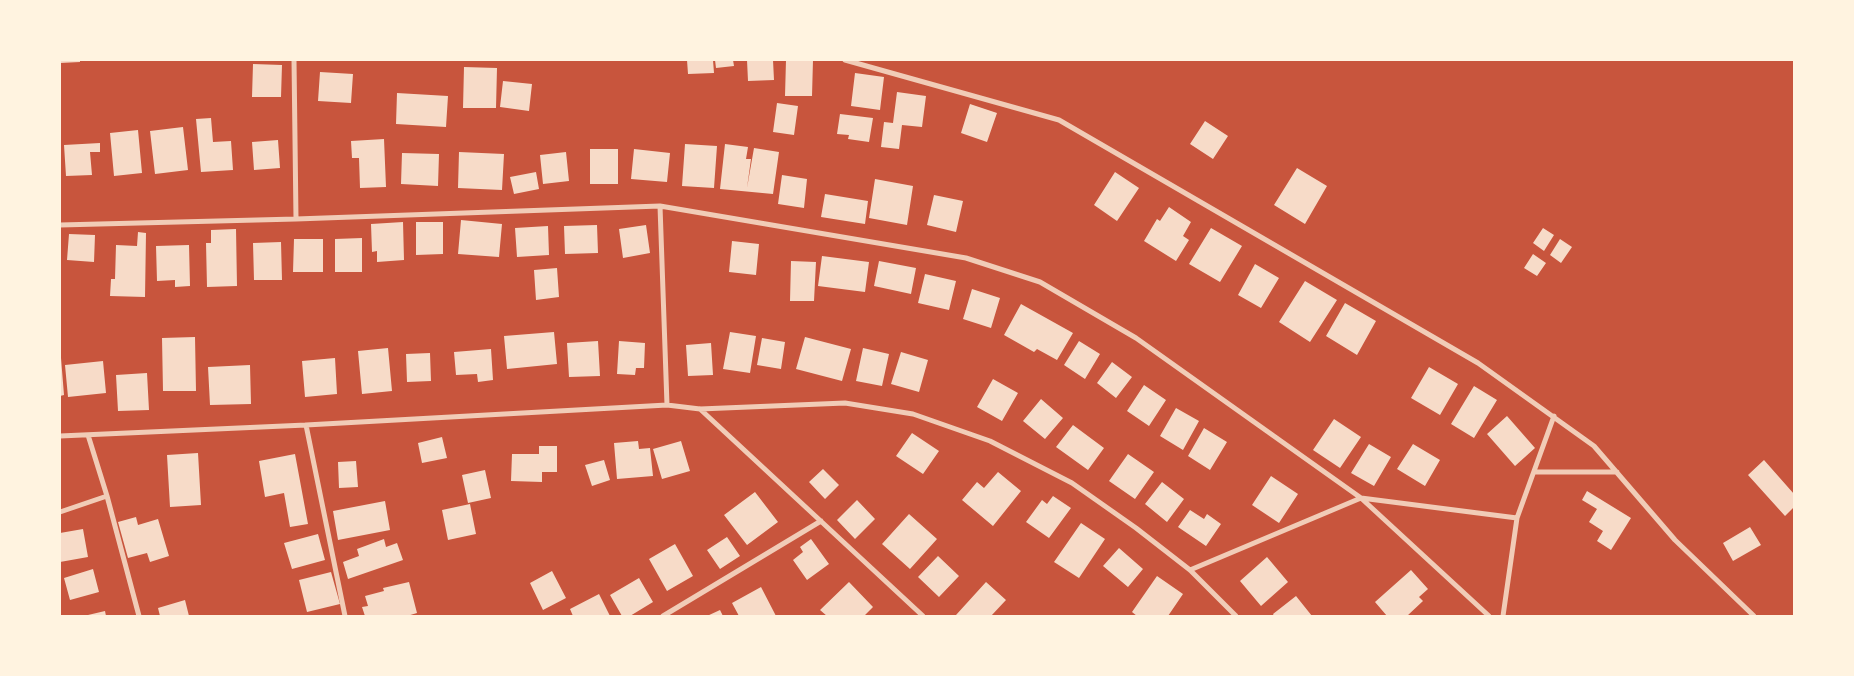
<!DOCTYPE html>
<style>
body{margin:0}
#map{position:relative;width:1854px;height:676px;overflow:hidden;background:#c8553d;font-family:"Nunito Sans",sans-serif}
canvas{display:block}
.frame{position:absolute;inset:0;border:61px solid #fff3e0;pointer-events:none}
</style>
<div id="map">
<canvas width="1854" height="676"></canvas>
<div class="frame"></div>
</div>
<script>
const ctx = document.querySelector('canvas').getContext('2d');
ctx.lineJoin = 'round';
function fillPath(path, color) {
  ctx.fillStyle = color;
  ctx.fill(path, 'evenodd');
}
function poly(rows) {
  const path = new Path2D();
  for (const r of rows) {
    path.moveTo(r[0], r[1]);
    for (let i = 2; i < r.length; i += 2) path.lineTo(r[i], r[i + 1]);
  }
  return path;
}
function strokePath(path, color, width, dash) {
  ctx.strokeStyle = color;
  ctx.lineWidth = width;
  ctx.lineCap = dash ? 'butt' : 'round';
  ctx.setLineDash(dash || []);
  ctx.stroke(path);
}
const building = poly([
 [60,60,80,60,80,62,60,63],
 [687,60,713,60,714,73,688,74],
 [715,60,733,60,734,66,716,68],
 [747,60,773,60,774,80,748,81],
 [786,60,813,60,812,96,785,96],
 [253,64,282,65,281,97,252,97],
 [464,67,497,68,496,108,463,108],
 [320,72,353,74,351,103,318,101],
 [855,73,884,77,880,110,851,106],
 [503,81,532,84,529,111,500,107],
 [897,92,926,96,922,127,902,125,899,149,881,147,884,122,893,123],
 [397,93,448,96,446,127,396,124],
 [777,103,798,106,794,135,773,132],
 [970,104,997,113,987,142,961,133],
 [840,114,873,118,869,142,848,139,849,135,837,134],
 [211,118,213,142,231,141,233,170,201,172,196,119],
 [1205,121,1228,136,1213,159,1190,144],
 [183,127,188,170,155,174,150,131],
 [138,130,142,173,114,176,110,133],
 [384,139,386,187,360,188,359,158,352,158,351,141],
 [278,140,280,168,254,170,252,142],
 [100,143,100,152,90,152,92,175,66,176,64,145],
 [685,144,717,146,714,188,682,186],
 [725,144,748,147,746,159,751,159,747,188,754,148,779,152,773,194,720,189],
 [590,149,618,149,618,184,590,184],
 [634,149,670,153,667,182,631,179],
 [459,152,504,154,502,190,458,188],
 [566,152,569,181,543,184,540,155],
 [402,153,439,154,438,186,401,184],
 [1297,168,1327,186,1305,224,1274,205],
 [536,172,539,189,514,194,510,177],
 [1115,172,1139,188,1117,221,1094,205],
 [782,175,807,179,804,208,778,204],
 [875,179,913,186,907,225,869,218],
 [825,194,868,201,865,224,821,217],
 [934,195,963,201,956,232,927,225],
 [1169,207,1191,222,1183,236,1189,240,1176,261,1144,241,1157,219,1160,221],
 [461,220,502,224,499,257,458,254],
 [403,222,404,260,377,262,377,251,372,252,371,224],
 [416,222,443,222,443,254,416,255],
 [597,225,598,253,565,254,564,226],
 [646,225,650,253,623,258,619,229],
 [548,226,549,255,517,257,515,228],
 [1211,228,1242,246,1220,282,1189,264],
 [1543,228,1554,235,1544,251,1533,243],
 [236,229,237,286,207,287,206,243,211,243,211,230],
 [138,232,146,233,145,297,110,296,111,279,115,279,116,245,137,246],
 [69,234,95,235,94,262,67,260],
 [362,238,362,272,335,272,335,239],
 [294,239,323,239,323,272,293,272],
 [1560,239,1572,247,1561,263,1550,255],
 [732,241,759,244,756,275,729,272],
 [281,242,282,280,254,280,253,243],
 [189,245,190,286,175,287,175,280,157,281,156,246],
 [1533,254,1546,263,1537,276,1524,268],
 [822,256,869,262,865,292,818,286],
 [791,261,816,262,814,301,790,301],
 [879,261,916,268,911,294,874,286],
 [1255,264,1279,278,1261,308,1238,295],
 [557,268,559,297,536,300,534,270],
 [925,274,956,281,949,310,918,303],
 [1305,281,1337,300,1310,342,1279,322],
 [972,289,1000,298,991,328,963,319],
 [1345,303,1376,321,1357,355,1326,336],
 [1021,304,1073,333,1057,360,1037,349,1034,352,1004,335],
 [554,332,557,364,507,369,504,336],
 [730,332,756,336,750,373,723,369],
 [195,337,196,391,163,391,162,338],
 [805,337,851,349,842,381,796,369],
 [762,338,785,342,781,369,757,365],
 [598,341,600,376,569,377,567,343],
 [619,341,645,343,644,368,636,368,635,375,617,374],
 [1079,341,1100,354,1085,379,1064,365],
 [711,343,713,375,688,376,686,345],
 [388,348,392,391,362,394,358,351],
 [863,348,889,354,882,386,856,381],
 [491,349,493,380,478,382,477,374,456,375,454,352],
 [901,352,928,360,919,392,891,384],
 [430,353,431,381,407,382,406,354],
 [60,358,61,358,64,395,60,396],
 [335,358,337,394,305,397,302,361],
 [103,361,106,393,68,397,65,365],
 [1112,362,1132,377,1116,398,1097,383],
 [250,365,251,404,210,405,208,367],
 [1429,367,1458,384,1440,415,1411,398],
 [147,373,149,410,118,411,116,375],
 [993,379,1018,393,1002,421,977,407],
 [1144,385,1166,400,1149,426,1127,411],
 [1474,386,1497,400,1474,438,1451,424],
 [1041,399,1063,418,1045,439,1023,421],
 [1176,408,1199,421,1183,450,1160,436],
 [1507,416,1535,448,1515,466,1487,434],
 [1334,419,1361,437,1340,468,1313,450],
 [1073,425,1104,448,1088,470,1056,447],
 [1204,428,1227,442,1210,470,1188,456],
 [912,433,939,451,923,474,896,456],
 [442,437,447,458,422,463,418,443],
 [638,441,639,449,650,448,653,476,617,479,614,443],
 [681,441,690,471,662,479,653,449],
 [1369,444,1391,457,1374,486,1351,473],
 [1413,444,1440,460,1425,486,1397,469],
 [539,446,557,446,557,472,542,472,542,482,511,481,512,454,539,454],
 [198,453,201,505,170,507,167,455],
 [295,454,308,524,290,527,284,493,265,497,259,461],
 [1128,454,1154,472,1135,499,1109,481],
 [604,460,610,480,592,486,585,465],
 [1764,460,1794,494,1794,507,1785,516,1748,475],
 [356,461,358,487,339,488,338,462],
 [823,469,839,485,825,499,809,482],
 [485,470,491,498,468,503,462,475],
 [998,472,1021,491,993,526,962,500,977,482,984,488],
 [1271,476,1298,494,1279,523,1252,505],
 [1162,482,1184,499,1167,522,1145,504],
 [1587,491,1631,518,1611,550,1597,541,1603,531,1589,522,1597,509,1582,500],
 [755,492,778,522,747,545,724,515],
 [1053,496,1071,508,1049,538,1026,522,1042,500,1047,504],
 [857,500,875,519,855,539,837,520],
 [385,501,390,530,338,540,333,511],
 [470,504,476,534,448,540,442,510],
 [1190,510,1204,519,1207,514,1221,524,1206,546,1178,527],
 [909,514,937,539,910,569,882,544],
 [136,517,138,525,158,519,169,556,150,562,147,553,128,558,118,522],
 [1081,523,1105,539,1079,578,1054,562],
 [1750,527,1761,545,1733,561,1723,543],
 [83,529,88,557,60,562,60,533],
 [318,534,325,560,292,569,284,543],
 [727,537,740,556,720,569,707,550],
 [384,539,386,547,397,543,403,560,348,579,343,562,359,556,357,549],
 [811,539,829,564,807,580,793,560,803,552,800,547],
 [675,544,693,576,667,591,649,559],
 [1119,548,1143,569,1128,587,1103,566],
 [938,556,959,576,939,597,918,577],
 [1267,557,1288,582,1261,606,1240,581],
 [93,569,99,592,70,600,64,578],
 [1411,570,1428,589,1419,597,1423,601,1407,616,1387,616,1375,602],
 [552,571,566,598,543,610,530,583],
 [331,572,340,604,307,612,299,580],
 [1157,576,1183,594,1168,616,1137,616,1132,612],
 [639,578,653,602,630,616,622,616,610,595],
 [409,582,417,613,407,616,365,616,362,607,368,606,365,596,384,591,383,588],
 [849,582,873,607,864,616,827,616,820,610],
 [986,582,1006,600,991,616,957,616,956,615],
 [761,587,776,616,739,616,732,603],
 [599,594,610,616,573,616,570,609],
 [1296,596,1312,616,1274,616,1273,614],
 [185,600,189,616,160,616,158,608],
 [720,610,723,616,707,616],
 [105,611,106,616,88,616,88,615]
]);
const minor = poly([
 [294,60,296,219],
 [845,60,1059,120,1478,363,1594,446,1675,540,1754,616],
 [660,206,667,405],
 [60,225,296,219,660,206,966,258,1040,282,1136,338,1361,498,1489,616],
 [700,409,923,616],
 [306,425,345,616],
 [88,435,107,496,139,616],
 [60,436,306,425,667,405,700,409,845,403,913,414,990,441,1072,483,1136,528,1190,570,1236,616],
 [1534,472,1617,472],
 [60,512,107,496],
 [1190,570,1361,498,1517,518],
 [663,616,821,521],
 [1503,616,1517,518,1554,416]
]);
fillPath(building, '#f7dbc8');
strokePath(minor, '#f1ccb7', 5);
</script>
